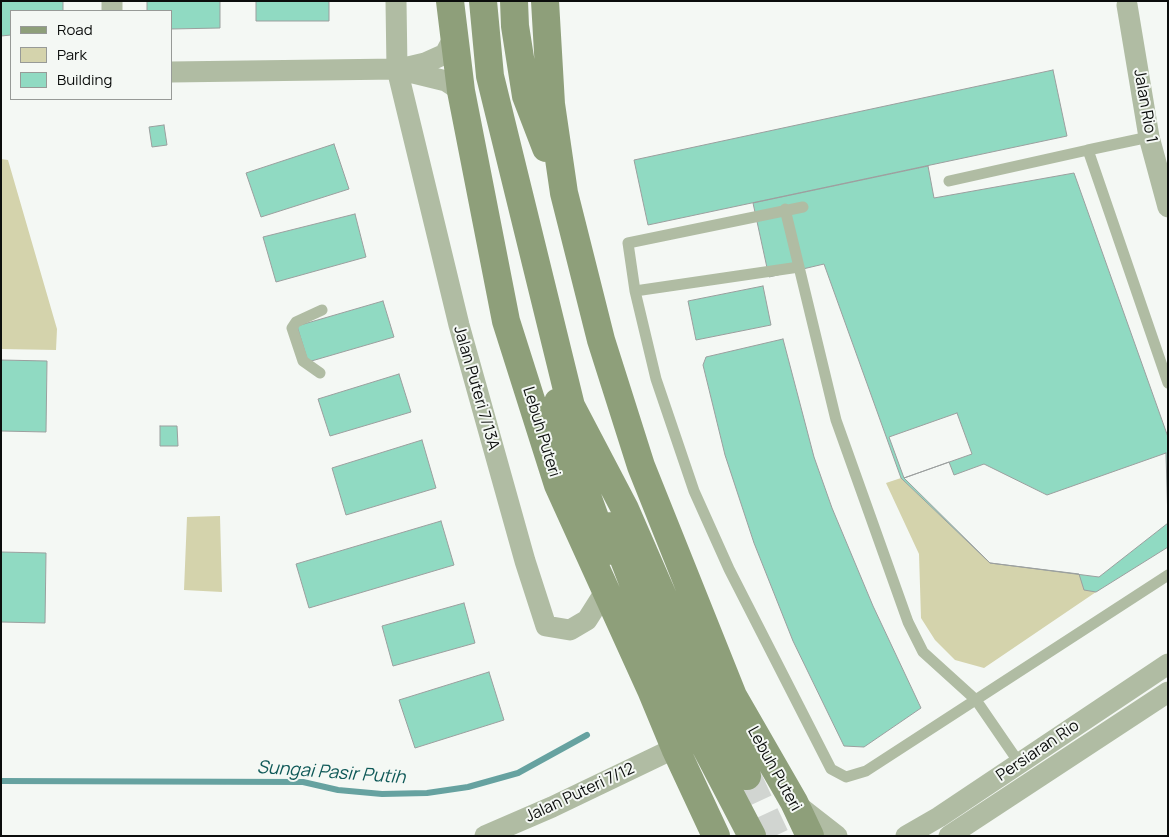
<!DOCTYPE html>
<style>
body{margin:0}
#map{position:relative;width:1169px;height:837px;overflow:hidden;background:#f4f8f4;font-family:Manrope,sans-serif}
canvas{display:block}
.frame{position:absolute;inset:0;border:2px solid #0b0d0c;pointer-events:none}
.legend{position:absolute;left:10px;top:10px;width:162px;height:90px;box-sizing:border-box;background:#f4f8f4;border:1px solid #979a97;margin:0;padding:6px 9px;list-style:none;font-size:15px;color:#0b0d0c}
.legend li{display:flex;align-items:center;gap:10px;height:25px}
.legend b{width:25px;border:1px solid #979a97}
</style>
<div id="map">
<canvas width="1169" height="837"></canvas>
<div class="frame"></div>
<ul class="legend">
<li><b style="height:6px;background:#8e9f7a"></b>Road</li>
<li><b style="height:14px;background:#d4d3ac"></b>Park</li>
<li><b style="height:14px;background:#90dac2"></b>Building</li>
</ul>
</div>
<script>
const ctx = document.querySelector('canvas').getContext('2d');
ctx.lineJoin = 'round';
function fillPath(path, color) {
  ctx.fillStyle = color;
  ctx.fill(path, 'evenodd');
}
function poly(rows) {
  const path = new Path2D();
  for (const r of rows) {
    path.moveTo(r[0], r[1]);
    for (let i = 2; i < r.length; i += 2) path.lineTo(r[i], r[i + 1]);
  }
  return path;
}
function strokePath(path, color, width, dash) {
  ctx.strokeStyle = color;
  ctx.lineWidth = width;
  ctx.lineCap = dash ? 'butt' : 'round';
  ctx.setLineDash(dash || []);
  ctx.stroke(path);
}
function label(font, color, halo, rows, align = 'center') {
  ctx.font = font + ' Manrope,sans-serif';
  ctx.lineWidth = 4;
  ctx.setLineDash([]);
  ctx.textBaseline = 'middle';
  ctx.strokeStyle = halo;
  ctx.fillStyle = color;
  for (const [text, x, y, turn = 0] of rows) {
    ctx.save();
    ctx.translate(x, y);
    ctx.rotate((+turn || 0) * Math.PI / 180);
    ctx.textAlign = isNaN(turn) ? turn : align;
    if (halo) ctx.strokeText(text, 0, 0);
    ctx.fillText(text, 0, 0);
    ctx.restore();
  }
}
const green = poly([
 [1,159,8,160,57,329,56,350,1,349],
 [901,478,990,563,1079,574,1096,592,984,668,955,660,935,640,921,618,919,554,886,483],
 [220,516,222,592,184,590,187,517]
]);
const stream = poly([
 [1,781,303,782,338,790,382,794,427,793,468,787,518,773,587,735]
]);
const building = poly([
 [1,1,63,1,63,11,11,11,11,35,1,36,1,1],
 [147,1,220,1,220,28,171,29,171,11,147,11,147,1],
 [256,1,329,1,329,21,256,21,256,1],
 [1053,70,1067,136,648,225,634,160,1053,70],
 [164,125,167,145,152,147,149,127,164,125],
 [334,144,349,189,261,217,246,173,334,144],
 [928,166,934,198,1074,173,1168,437,1168,547,1096,592,1084,590,1079,574,990,563,901,478,824,264,769,277,753,203,928,166],
 [355,214,366,257,276,282,263,237,355,214],
 [763,286,771,325,696,340,688,301,763,286],
 [383,301,394,337,308,362,297,326,383,301],
 [783,339,814,457,832,508,873,606,921,708,864,747,844,746,793,641,754,543,725,455,703,365,706,357,783,339],
 [1,360,47,361,46,432,1,431,1,360],
 [399,374,411,412,330,436,318,399,399,374],
 [957,413,972,454,904,478,889,437,957,413],
 [160,426,177,426,178,446,160,446,160,426],
 [422,440,436,488,346,515,332,468,422,440],
 [1166,453,1168,523,1099,577,990,563,904,478,949,462,954,475,984,464,1047,495,1166,453],
 [441,521,454,565,309,608,296,564,441,521],
 [1,552,46,553,45,623,1,622,1,552],
 [464,603,475,643,393,666,382,626,464,603],
 [489,672,504,720,415,748,399,700,489,672]
]);
const secondaryTunnel = poly([
 [747,776,775,836]
]);
const service = poly([
 [1149,137,1088,150,1168,383],
 [949,181,1088,150],
 [803,207,628,243,635,291,656,379,694,491,729,569,831,769,846,777,866,771,1168,575],
 [785,209,836,420,908,622,923,652,976,700,1022,767],
 [635,291,799,267],
 [320,373,303,361,292,328,296,322,322,310]
]);
const minor = poly([
 [112,1,112,11],
 [396,1,397,69,459,325,525,561,546,626,570,630,587,620,606,590],
 [1127,5,1149,137,1168,207],
 [404,68,425,63,445,54,453,39],
 [171,72,397,69,446,81,461,91],
 [796,804,837,836],
 [485,836,552,807,675,748],
 [906,836,939,817,1168,664],
 [949,836,1168,692]
]);
const secondary = poly([
 [450,1,461,91,506,321,558,485,651,690,675,748,716,836],
 [483,1,490,76,571,406,625,509,675,624,747,776],
 [514,1,515,26,526,96,546,148],
 [545,1,551,104,564,193,601,340,641,466,733,696,794,802,810,836],
 [558,402,568,443,607,551],
 [611,526,671,681,752,836],
 [663,685,671,702,699,738]
]);
const streetNames = [
 ["Jalan Rio 1",1145,106,80],
 ["Jalan Puteri 7/13A",476,388,74],
 ["Lebuh Puteri",541,432,73],
 ["Persiaran Rio",1038,751,-34],
 ["Lebuh Puteri",774,769,61],
 ["Jalan Puteri 7/12",580,793,-25]
];
const waterNames = [
 ["Sungai Pasir Putih",331,773,4]
];
fillPath(green, '#d4d3ac');
strokePath(stream, '#66a2a0', 6);
fillPath(building, '#90dac2');
strokePath(building, '#9b9f9e', 1);
strokePath(secondaryTunnel, '#d1d5d1', 28, [28, 14]);
strokePath(service, '#b0bca3', 11);
strokePath(minor, '#b0bca3', 21);
strokePath(secondary, '#8e9f7a', 28);
label('16px', '#0b0d0c', '#f4f8f4', streetNames);
label('italic 18px', '#0f5958', '#f4f8f4', waterNames);
</script>
